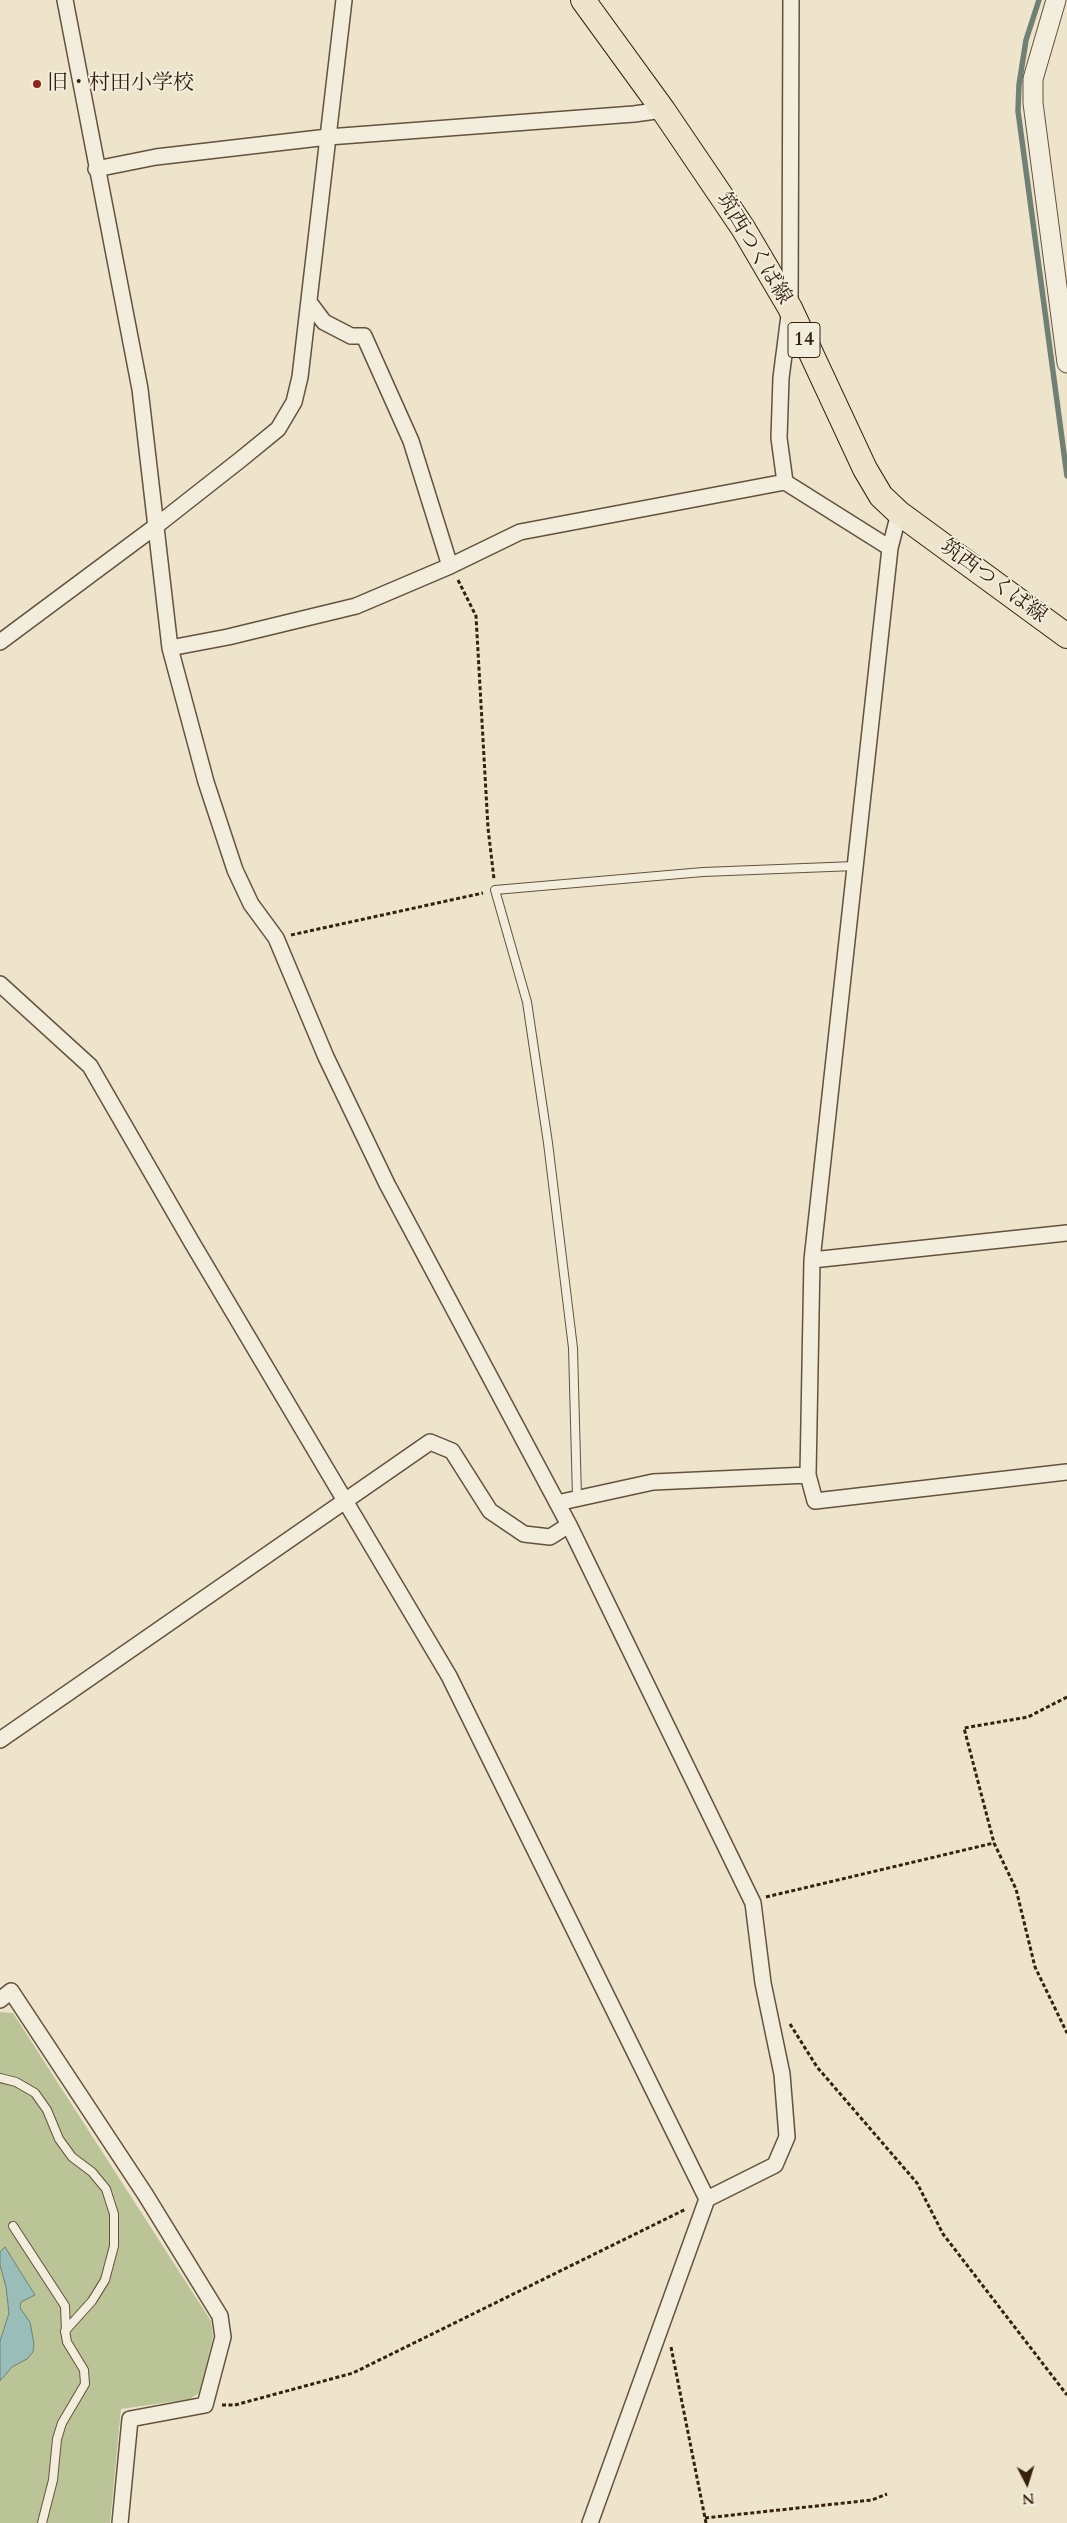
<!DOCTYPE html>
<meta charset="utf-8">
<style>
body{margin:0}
#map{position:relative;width:1067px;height:2523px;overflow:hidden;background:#ede4cb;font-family:Cardo,serif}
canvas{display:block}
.north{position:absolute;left:1002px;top:2458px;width:50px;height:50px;-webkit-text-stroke:4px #f3eddd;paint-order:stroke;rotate:175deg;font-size:14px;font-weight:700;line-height:20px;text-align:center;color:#36220c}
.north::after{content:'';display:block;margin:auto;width:18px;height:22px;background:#36220c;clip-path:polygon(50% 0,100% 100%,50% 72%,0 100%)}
</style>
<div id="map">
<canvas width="1067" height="2523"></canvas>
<div class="north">N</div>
</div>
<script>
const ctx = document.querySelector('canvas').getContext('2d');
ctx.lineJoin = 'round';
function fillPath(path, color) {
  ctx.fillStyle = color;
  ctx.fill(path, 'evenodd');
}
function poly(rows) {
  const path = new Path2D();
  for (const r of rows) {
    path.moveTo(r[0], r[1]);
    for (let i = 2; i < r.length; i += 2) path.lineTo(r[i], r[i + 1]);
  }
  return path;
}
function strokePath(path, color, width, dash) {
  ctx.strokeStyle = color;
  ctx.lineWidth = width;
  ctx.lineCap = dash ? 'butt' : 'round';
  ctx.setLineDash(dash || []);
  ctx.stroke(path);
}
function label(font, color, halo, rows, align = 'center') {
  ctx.font = font + ' Cardo,"Noto Serif JP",serif';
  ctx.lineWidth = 4;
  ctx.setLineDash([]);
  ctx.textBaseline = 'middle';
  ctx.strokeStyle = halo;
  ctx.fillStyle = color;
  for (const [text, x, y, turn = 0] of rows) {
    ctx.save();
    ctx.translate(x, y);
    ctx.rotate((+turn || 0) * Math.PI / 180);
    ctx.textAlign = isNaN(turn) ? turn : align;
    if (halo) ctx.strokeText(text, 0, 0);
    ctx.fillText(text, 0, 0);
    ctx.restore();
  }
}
const green = poly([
 [0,2012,13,2013,211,2321,213,2337,199,2393,190,2399,121,2409,110,2523,0,2523]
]);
const water = poly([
 [5,2247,35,2295,21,2302,20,2308,30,2322,34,2344,33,2352,27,2359,12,2367,0,2381,0,2341,9,2313,6,2287,0,2265,0,2252,5,2247]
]);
const stream = poly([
 [1039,0,1026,40,1019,85,1018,111,1067,476]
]);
const path = poly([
 [458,580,476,616,488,828,494,879],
 [291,935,483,893],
 [1067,1697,1028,1717,964,1728,994,1843,1016,1889,1035,1967,1067,2033],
 [766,1897,994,1843],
 [790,2024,817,2067,917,2183,943,2234,1067,2395],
 [671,2347,706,2523],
 [222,2405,235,2405,353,2373,686,2209],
 [705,2518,872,2500,887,2494]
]);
const service = poly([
 [577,1497,573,1348,548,1143,527,1002,495,890,703,872,855,866],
 [0,2078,16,2082,35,2093,47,2110,59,2139,72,2157,92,2172,106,2189,114,2214,114,2246,105,2280,92,2301,65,2331,67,2342,84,2370,85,2384,62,2423,57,2439,53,2480,42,2523],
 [13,2226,65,2306,66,2331]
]);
const minor = poly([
 [65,0,140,389,170,648,206,782,235,870,251,904,276,938,326,1057,387,1184,569,1525,753,1903,763,1983,782,2074,787,2137,775,2165,707,2199,590,2523],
 [96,169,156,157,328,137,634,114,663,110],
 [309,302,324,322,351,336,364,336,411,441,450,566],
 [785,482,779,438,781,378,790,308,791,0],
 [899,513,890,548,812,1260,808,1475,815,1501,1067,1472],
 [0,642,156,526,240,460,278,429,294,402,300,377,344,0],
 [170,648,228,637,356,606,450,566,520,532,785,482,890,548],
 [0,984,90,1066,191,1241,449,1676,707,2199],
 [812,1260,1067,1233],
 [557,1503,653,1482,808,1475],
 [0,1740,430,1442,452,1451,490,1511,524,1534,550,1537,569,1525],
 [0,2000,11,1991,145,2194,220,2316,223,2337,205,2405,130,2419,120,2523]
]);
const tertiary = poly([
 [1056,0,1033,79,1033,103,1067,363]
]);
const primary = poly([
 [583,0,663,110,743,228,790,308,865,469,881,496,899,513,1067,636]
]);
const markers = [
 [37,84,5,"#8f2418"]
];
const shields = [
 [804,340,32]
];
const shieldNames = [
 ["14",804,340]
];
const poiNames = [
 ["旧・村田小学校",47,84]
];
const streetNames = [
 ["筑西つくば線",753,249,59],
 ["筑西つくば線",993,582,36]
];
fillPath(green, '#bac496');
fillPath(water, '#99beba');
strokePath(water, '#718074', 1);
strokePath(stream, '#718074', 5.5);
strokePath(service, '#64523c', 10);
strokePath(minor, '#64523c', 18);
strokePath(tertiary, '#64523c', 21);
strokePath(primary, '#36220c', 26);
strokePath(path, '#36220c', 3, [4, 2.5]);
strokePath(service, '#f3eddd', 8);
strokePath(minor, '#f3eddd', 15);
strokePath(tertiary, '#f3eddd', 19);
strokePath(primary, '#ede4cb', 24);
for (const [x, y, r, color] of markers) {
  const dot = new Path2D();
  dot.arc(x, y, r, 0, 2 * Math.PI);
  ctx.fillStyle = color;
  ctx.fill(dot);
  strokePath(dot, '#f3eddd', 2);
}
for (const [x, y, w] of shields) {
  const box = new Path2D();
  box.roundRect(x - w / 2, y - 17.5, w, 35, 4);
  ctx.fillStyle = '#f3eddd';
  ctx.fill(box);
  strokePath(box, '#36220c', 1);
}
label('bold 20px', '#36220c', null, shieldNames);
label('21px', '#36220c', '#f3eddd', poiNames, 'left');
label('21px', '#36220c', '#f3eddd', streetNames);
</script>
